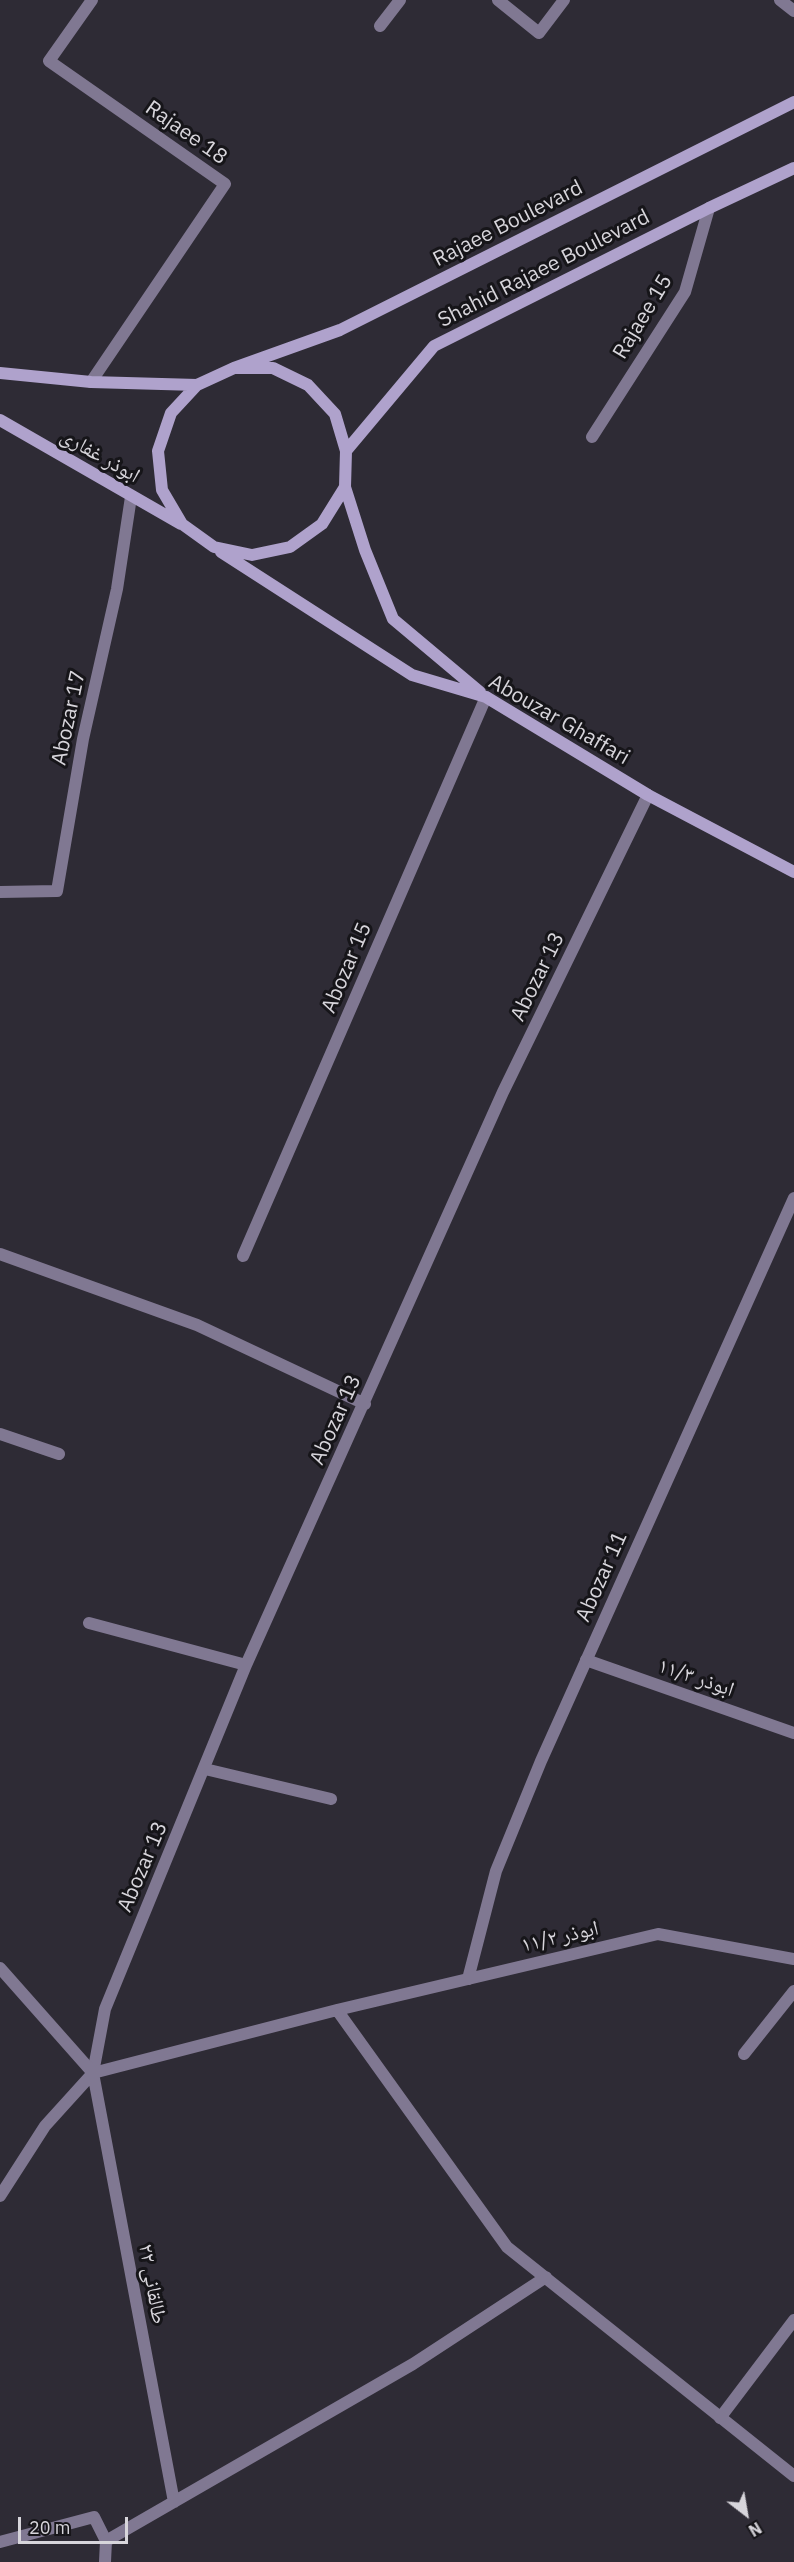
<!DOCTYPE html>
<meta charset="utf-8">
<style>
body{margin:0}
#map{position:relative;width:794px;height:2562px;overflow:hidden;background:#2e2b35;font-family:"IBM Plex Sans",sans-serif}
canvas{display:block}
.north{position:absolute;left:716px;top:2484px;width:60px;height:60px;-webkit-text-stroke:4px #161519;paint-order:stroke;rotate:149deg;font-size:16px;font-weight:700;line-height:24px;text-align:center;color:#d7d5db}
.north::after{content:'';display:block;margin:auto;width:21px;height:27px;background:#d7d5db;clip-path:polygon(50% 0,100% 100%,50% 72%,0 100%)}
.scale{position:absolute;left:18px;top:2517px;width:110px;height:27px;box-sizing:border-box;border:3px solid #d7d5db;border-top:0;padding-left:8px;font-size:18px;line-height:21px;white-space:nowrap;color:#d7d5db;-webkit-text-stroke:4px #161519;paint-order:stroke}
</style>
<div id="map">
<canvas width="794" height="2562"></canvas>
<div class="north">N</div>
<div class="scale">20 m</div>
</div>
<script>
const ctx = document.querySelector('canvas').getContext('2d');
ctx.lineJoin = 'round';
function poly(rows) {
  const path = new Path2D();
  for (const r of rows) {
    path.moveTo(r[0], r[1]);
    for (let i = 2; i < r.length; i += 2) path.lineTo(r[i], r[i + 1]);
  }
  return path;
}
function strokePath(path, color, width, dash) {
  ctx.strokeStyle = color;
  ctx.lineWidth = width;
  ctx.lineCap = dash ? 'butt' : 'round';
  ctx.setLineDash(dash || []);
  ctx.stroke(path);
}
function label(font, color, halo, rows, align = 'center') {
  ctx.font = font + ' "IBM Plex Sans","Noto Naskh Arabic",sans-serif';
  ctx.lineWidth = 6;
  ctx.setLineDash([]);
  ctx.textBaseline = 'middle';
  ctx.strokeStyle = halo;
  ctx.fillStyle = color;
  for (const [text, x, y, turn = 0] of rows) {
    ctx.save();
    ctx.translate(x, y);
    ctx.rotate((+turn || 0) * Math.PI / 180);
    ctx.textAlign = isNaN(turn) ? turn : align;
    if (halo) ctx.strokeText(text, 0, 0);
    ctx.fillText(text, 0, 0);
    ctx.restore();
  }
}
const lane = poly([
 [380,26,400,0],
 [592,437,685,292,709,208],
 [0,1254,197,1325,365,1404],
 [243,1256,486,697],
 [0,1434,59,1454],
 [89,1623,246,1665],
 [205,1769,331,1799],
 [468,1979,496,1871,541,1761,794,1198],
 [744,2054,794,1991],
 [93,2073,105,2009,246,1665,503,1092,648,795],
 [720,2418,794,2320],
 [0,2542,94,2517,106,2541]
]);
const street = poly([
 [498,0,539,33,564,0],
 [780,0,794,11],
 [91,382,225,184,49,61,92,0],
 [0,892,57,891,83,739,117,589,131,497],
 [586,1660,794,1733],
 [0,1968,93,2073,174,2502],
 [337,2010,507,2247,794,2476],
 [0,2196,45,2126,93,2073,337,2010,658,1934,794,1959],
 [105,2562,106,2541,413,2364,546,2277]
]);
const secondary = poly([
 [234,368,273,368,308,385,335,414,346,451,345,487,322,524,290,547,252,555,214,547,182,524,162,490,158,451,171,413,197,385,234,368,340,330,794,102],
 [0,373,91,382,197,385],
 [0,420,181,524],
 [346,451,434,346,709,208,794,168],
 [345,487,365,550,393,619,480,692],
 [221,552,412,675,486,697,648,795,794,872]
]);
const streetNames = [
 ["Rajaee 18",186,133,35],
 ["Rajaee Boulevard",508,224,-27],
 ["Shahid Rajaee Boulevard",544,269,-27],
 ["Rajaee 15",643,317,-59],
 ["ابوذر غفاری",100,456,30],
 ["Abozar 17",69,718,-78],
 ["Abouzar Ghaffari",559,720,30],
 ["Abozar 15",347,968,-67],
 ["Abozar 13",538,977,-64],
 ["Abozar 13",336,1420,-66],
 ["Abozar 11",602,1577,-66],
 ["ابوذر ۱۱/۳",696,1678,19],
 ["Abozar 13",143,1867,-67],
 ["ابوذر ۱۱/۲",560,1937,-13],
 ["طالقانی ۲۲",152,2284,80]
];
strokePath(lane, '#807892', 12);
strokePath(street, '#807892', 12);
strokePath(secondary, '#afa2cc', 12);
label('21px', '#d7d5db', '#161519', streetNames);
</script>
